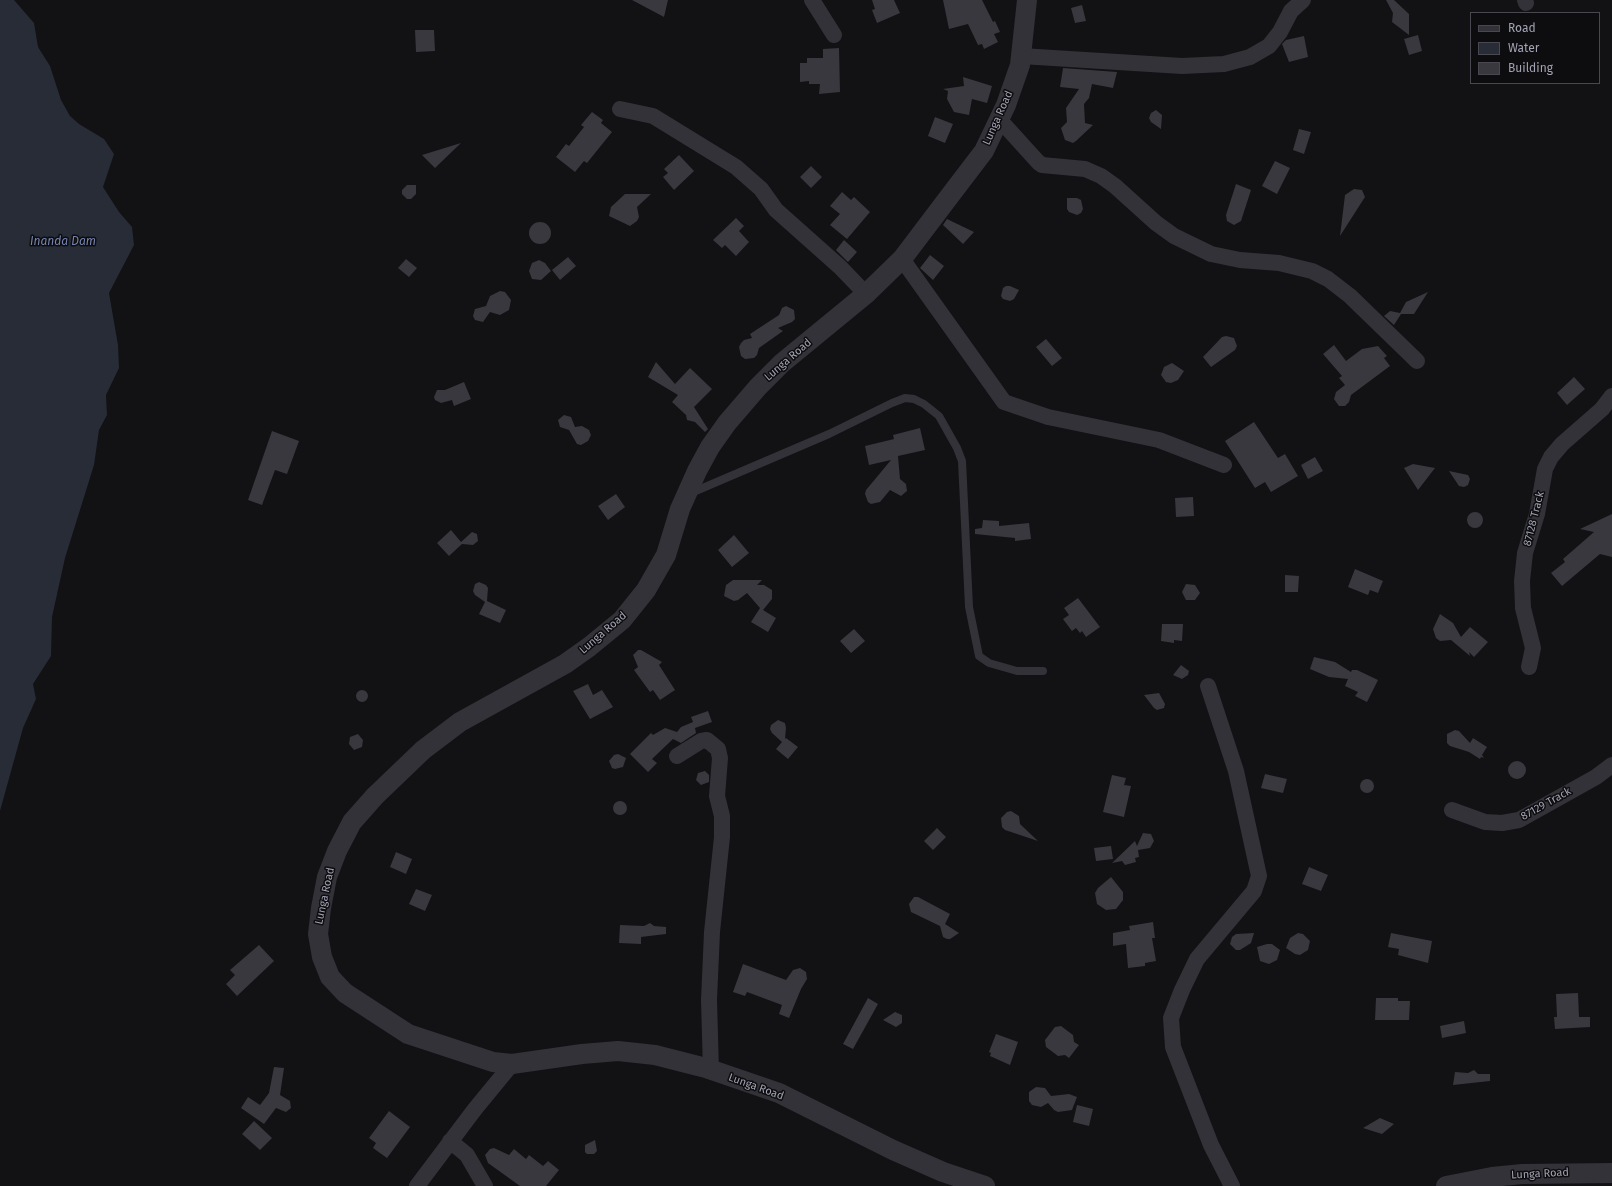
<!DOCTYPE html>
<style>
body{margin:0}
#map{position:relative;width:1612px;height:1186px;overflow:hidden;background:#121113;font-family:"Fira Sans",sans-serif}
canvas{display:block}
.legend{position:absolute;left:1470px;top:12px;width:130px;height:72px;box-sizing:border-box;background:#0d0c0e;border:1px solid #494850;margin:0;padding:5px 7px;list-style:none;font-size:12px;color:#a2a3b4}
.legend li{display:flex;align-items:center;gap:8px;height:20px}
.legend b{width:20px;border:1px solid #494850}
</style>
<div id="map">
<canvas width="1612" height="1186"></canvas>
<ul class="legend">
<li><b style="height:5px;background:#333238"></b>Road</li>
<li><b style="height:11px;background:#272c37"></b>Water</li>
<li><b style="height:11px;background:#39383e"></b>Building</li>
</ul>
</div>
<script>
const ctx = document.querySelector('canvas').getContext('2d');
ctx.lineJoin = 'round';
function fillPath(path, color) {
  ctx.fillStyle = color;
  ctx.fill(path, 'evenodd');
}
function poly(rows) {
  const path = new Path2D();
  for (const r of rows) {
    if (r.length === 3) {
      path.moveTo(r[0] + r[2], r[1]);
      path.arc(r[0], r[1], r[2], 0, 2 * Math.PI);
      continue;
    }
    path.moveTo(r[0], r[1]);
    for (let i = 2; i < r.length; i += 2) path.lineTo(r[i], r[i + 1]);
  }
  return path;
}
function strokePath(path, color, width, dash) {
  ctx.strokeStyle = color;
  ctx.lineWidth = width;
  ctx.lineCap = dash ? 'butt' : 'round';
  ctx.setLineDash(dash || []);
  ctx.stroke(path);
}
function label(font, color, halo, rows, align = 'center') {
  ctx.font = font + ' "Fira Sans",sans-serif';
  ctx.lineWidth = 3;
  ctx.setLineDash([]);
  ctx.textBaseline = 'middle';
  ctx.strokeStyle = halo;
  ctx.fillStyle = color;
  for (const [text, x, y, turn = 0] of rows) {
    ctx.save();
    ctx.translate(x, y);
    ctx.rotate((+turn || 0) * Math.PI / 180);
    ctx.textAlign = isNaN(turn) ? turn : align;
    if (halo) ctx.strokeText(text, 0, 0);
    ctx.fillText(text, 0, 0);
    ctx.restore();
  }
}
const water = poly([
 [0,0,14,0,34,23,38,47,50,66,61,100,70,116,79,124,104,139,114,154,103,187,119,212,132,227,134,245,109,293,118,345,119,368,106,395,107,415,99,430,94,465,65,558,52,617,51,656,33,684,36,699,23,728,0,811]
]);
const building = poly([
 [632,0,668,0,664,17],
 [872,0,894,0,900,13,877,23,872,10,875,9],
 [943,0,982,0,993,22,995,21,1000,32,994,34,998,42,984,49,982,44,978,45,968,24,949,29],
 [1386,0,1394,0,1409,14,1409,35,1392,22,1393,13],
 [1082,5,1086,21,1075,23,1071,8],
 [415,30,434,30,435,51,416,52],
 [1418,35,1422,51,1409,55,1404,39],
 [1304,36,1308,57,1289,62,1282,44,1286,40],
 [839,48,840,92,819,94,820,84,809,84,809,81,800,82,800,63,807,63,807,58,823,58,823,49],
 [1063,68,1117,72,1113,88,1092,84,1089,98,1084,104,1085,123,1093,125,1076,141,1073,143,1065,140,1061,128,1067,122,1066,108,1079,89,1060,87],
 [963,77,992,86,987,103,972,99,969,115,954,112,947,99,948,91,943,89,964,86],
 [1156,110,1162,115,1161,129,1151,122,1149,118,1151,113],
 [592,112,603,120,601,123,612,132,587,163,584,161,575,172,556,157,566,144,569,146,584,127,581,125],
 [935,117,953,124,945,143,928,136],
 [1299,129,1311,132,1304,154,1293,150],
 [461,143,435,168,422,155],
 [679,155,694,171,674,190,663,177,668,173,664,169],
 [1275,161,1290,168,1277,194,1262,186],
 [811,166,822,177,811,188,800,177],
 [1236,184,1251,190,1241,221,1234,225,1227,221,1226,215],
 [407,185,416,185,416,194,411,199,407,199,402,194,402,190],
 [1354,189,1362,190,1365,197,1340,236,1345,195],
 [842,192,851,200,854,197,870,212,847,239,830,225,840,214,830,206],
 [625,194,651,194,637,207,639,217,637,221,630,226,609,216,611,207],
 [1067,198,1077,198,1081,200,1083,209,1081,213,1077,215,1069,212,1067,209],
 [736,218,744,226,739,231,749,242,736,256,725,245,722,248,713,240],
 [947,219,974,232,963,244,943,225],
 [540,233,11],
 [844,240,857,252,848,262,836,250],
 [930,255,944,266,933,280,920,268],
 [568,257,576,266,560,280,552,270],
 [406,259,417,268,409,277,398,268],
 [539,260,545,263,551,271,541,280,532,279,529,271,532,263],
 [1006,286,1010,286,1019,290,1014,299,1010,301,1003,299,1001,296,1003,288],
 [500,291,505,292,511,300,509,310,500,315,490,312,483,322,475,320,473,316,475,309,486,306,490,296],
 [1428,292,1414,314,1401,314,1394,325,1384,316,1390,311,1400,313,1406,302],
 [786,306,794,310,795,319,792,322,778,328,783,331,759,348,757,355,754,358,745,359,741,356,739,347,741,343,744,340,752,338,750,334,779,315,782,308],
 [1226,336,1234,338,1237,346,1235,350,1211,367,1203,357,1222,337],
 [1046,339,1062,358,1052,366,1036,347],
 [1334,345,1346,361,1362,349,1378,346,1387,356,1384,358,1390,366,1351,395,1349,402,1345,406,1339,406,1334,399,1336,392,1345,385,1339,378,1342,376,1323,354],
 [656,362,675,384,690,368,712,389,694,407,708,429,705,432,695,422,687,420,686,415,672,402,678,395,648,377],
 [1172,363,1184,371,1178,380,1171,383,1166,382,1161,375,1164,367],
 [1574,377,1585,389,1567,405,1557,393],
 [464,382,471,399,454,406,452,400,441,403,435,400,434,397,437,390,445,390],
 [564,415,571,417,575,427,582,426,589,430,591,435,588,441,581,445,577,444,569,430,560,427,558,420],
 [1254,422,1278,458,1285,454,1298,476,1271,492,1265,482,1255,488,1225,441],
 [920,428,925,450,898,456,900,479,906,484,907,491,901,496,890,490,880,502,871,504,868,502,865,494,866,490,891,460,869,465,865,446,894,439,893,435],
 [272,431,299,441,287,474,275,470,262,505,248,500],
 [1315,457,1323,471,1308,479,1301,465],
 [1413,464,1435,468,1418,490,1404,468],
 [1449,471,1468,475,1470,479,1468,485,1464,487,1459,486],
 [616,494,625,507,608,520,598,506],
 [1193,497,1194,516,1176,517,1175,498],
 [1475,520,8],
 [1612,514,1612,557,1600,554,1562,586,1551,573,1565,562,1563,559,1594,532,1580,529],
 [983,520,999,521,999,526,1029,523,1031,539,1015,541,1015,538,975,534,975,529,982,528],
 [451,530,461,542,472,532,477,534,478,541,473,545,462,544,449,556,437,543],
 [734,535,749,553,732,567,718,550],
 [1355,569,1383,581,1378,593,1370,590,1368,595,1348,587],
 [1285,575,1299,576,1298,592,1285,592],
 [733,580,762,580,757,585,764,585,772,590,772,599,763,610,776,618,768,632,751,622,760,608,747,593,738,600,734,601,724,596,726,585],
 [479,582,486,585,488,588,487,601,506,610,500,623,479,614,485,602,475,595,473,591,475,584],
 [1186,584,1195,585,1200,593,1195,600,1186,600,1182,592],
 [1078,598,1100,627,1086,637,1082,631,1080,633,1076,628,1072,631,1063,619,1069,615,1064,608],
 [1440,614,1453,623,1461,637,1470,627,1488,642,1474,657,1469,652,1470,656,1451,640,1440,641,1436,638,1433,629],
 [1162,624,1183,624,1182,641,1174,640,1174,643,1161,641],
 [854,629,865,641,851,653,840,641],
 [638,650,641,650,662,662,659,665,675,690,660,700,653,690,650,692,634,670,638,667,633,655],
 [1314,657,1335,662,1351,672,1352,670,1357,670,1378,680,1367,702,1355,696,1358,692,1345,686,1348,679,1329,677,1310,669],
 [1181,665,1189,671,1188,675,1182,679,1173,675],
 [588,684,593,695,602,690,613,707,590,719,573,691],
 [362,696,6],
 [1159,693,1165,704,1164,708,1157,710,1154,708,1144,695],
 [708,711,712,722,695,728,696,733,681,743,673,739,652,759,657,763,648,772,630,754,651,733,653,735,665,728,677,732,681,727,693,722,691,717],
 [778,720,785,723,786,728,785,739,786,738,798,747,788,759,776,749,782,742,772,733,770,729,771,725],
 [1455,730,1459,731,1470,743,1473,738,1487,747,1482,755,1484,758,1481,757,1480,759,1469,752,1450,746,1447,743,1447,734],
 [358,734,363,740,362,747,354,750,349,744,350,737],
 [618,754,626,758,623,767,615,769,612,768,609,761,614,755],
 [1517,770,9],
 [705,771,709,775,709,782,701,785,696,780,698,773],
 [1265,774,1287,779,1283,793,1261,788],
 [1112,775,1126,778,1124,785,1131,786,1124,817,1103,812],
 [1367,786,7],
 [620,808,7],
 [1011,811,1019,816,1020,824,1038,841,1005,830,1002,827,1001,818,1007,812],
 [937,828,946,837,933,850,924,841],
 [1143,833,1151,834,1154,841,1150,848,1138,850,1139,857,1135,858,1136,862,1125,865,1122,861,1112,863,1135,841,1137,846],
 [1111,846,1113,859,1096,861,1094,848],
 [396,852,412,859,406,874,390,867],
 [1309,867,1328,875,1321,891,1302,884],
 [1111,877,1123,892,1123,900,1116,909,1106,910,1097,904,1095,893,1098,888],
 [416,889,432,895,425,911,409,904],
 [914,897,918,897,950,914,945,924,959,933,950,939,947,939,943,937,940,926,911,912,909,904],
 [1153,922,1155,938,1152,938,1156,961,1145,963,1145,966,1128,968,1126,944,1113,946,1113,933,1130,930,1129,926],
 [650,923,654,926,666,927,666,934,641,937,641,944,619,943,620,925,644,926],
 [1254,933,1251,943,1240,950,1236,950,1230,944,1232,937,1236,934],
 [1298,933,1303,934,1310,941,1308,950,1300,955,1295,954,1286,948,1290,938],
 [1391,933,1432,941,1428,963,1398,955,1399,949,1388,947],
 [1267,944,1272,944,1280,950,1277,960,1269,964,1260,961,1257,947],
 [259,945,274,961,237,996,226,984,235,975,230,970],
 [743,964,786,980,793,970,800,968,806,972,807,979,801,989,789,1018,779,1014,782,1005,747,992,745,996,733,992],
 [1578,993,1579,1017,1590,1017,1590,1027,1555,1029,1554,1017,1557,1017,1556,994],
 [868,998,878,1004,853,1049,843,1044],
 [1376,998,1398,998,1398,1001,1410,1001,1409,1020,1375,1020],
 [895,1012,902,1015,902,1023,896,1027,883,1020],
 [1464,1021,1466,1033,1442,1038,1440,1026],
 [1061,1026,1073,1035,1074,1042,1079,1045,1069,1058,1065,1055,1058,1056,1046,1047,1045,1040,1055,1027],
 [996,1034,1018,1042,1010,1065,990,1056,991,1053,989,1052],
 [274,1067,284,1068,280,1095,290,1101,291,1108,286,1112,276,1108,264,1124,241,1108,248,1097,260,1105,269,1093],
 [1474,1070,1478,1074,1490,1074,1490,1081,1453,1085,1455,1072,1468,1073],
 [1036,1087,1045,1088,1051,1096,1069,1094,1077,1097,1072,1110,1058,1112,1054,1110,1048,1103,1041,1107,1032,1105,1029,1101,1029,1092],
 [1077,1105,1093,1109,1089,1126,1073,1122],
 [389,1111,410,1127,387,1158,373,1148,376,1143,369,1138],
 [1380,1118,1394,1124,1382,1134,1363,1128],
 [254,1121,272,1138,260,1150,242,1134],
 [595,1140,597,1151,594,1154,587,1154,585,1152,585,1145],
 [494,1148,509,1155,514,1149,526,1159,529,1155,543,1166,548,1161,559,1170,546,1186,520,1186,488,1163,485,1155,490,1149]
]);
const service = poly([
 [691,493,829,434,892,403,905,398,914,399,924,404,939,416,957,448,962,461,969,607,979,656,989,663,1017,671,1043,671]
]);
const minor = poly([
 [812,0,834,35],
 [1525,0,1526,3],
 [1021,56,1182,66,1224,64,1250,57,1269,46,1280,32,1291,11,1303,0],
 [620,109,653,116,736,167,761,189,776,210,840,267,866,294],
 [999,119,1038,162,1042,165,1085,169,1101,176,1115,186,1156,223,1174,236,1211,254,1240,260,1279,263,1312,271,1328,279,1350,296,1417,361],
 [902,259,1004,402,1048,417,1159,440,1224,465],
 [1529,667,1533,648,1523,608,1522,581,1525,553,1537,514,1545,469,1551,457,1562,444,1602,409,1612,396],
 [1208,686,1236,771,1259,876,1254,891,1197,959,1182,990,1171,1018,1173,1047,1211,1145,1232,1186],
 [677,756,701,741,707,740,718,749,720,758,717,796,722,816,722,837,712,932,709,1000,711,1071],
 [1452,810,1485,822,1502,823,1519,820,1596,777,1612,765],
 [450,1141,467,1155,485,1186],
 [417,1186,475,1109,512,1064]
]);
const tertiary = poly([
 [985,1186,943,1172,893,1150,779,1093,706,1068,655,1055,618,1051,582,1054,512,1064,493,1062,408,1034,345,993,330,977,322,957,318,934,321,908,327,877,337,851,352,822,375,796,423,750,460,722,565,664,589,647,622,620,646,590,666,555,680,509,697,471,710,447,727,423,758,387,782,363,866,294,902,259,955,189,984,151,1006,105,1020,65,1027,0],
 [1446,1186,1492,1177,1522,1174,1612,1173]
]);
const streetNames = [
 ["Lunga Road",998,118,-66],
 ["Lunga Road",788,360,-41],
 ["87128 Track",1534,519,-76],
 ["Lunga Road",603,633,-41],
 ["87129 Track",1546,804,-29],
 ["Lunga Road",325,896,-78],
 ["Lunga Road",756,1087,20],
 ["Lunga Road",1540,1174,-3]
];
const waterNames = [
 ["Inanda Dam",63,242]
];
fillPath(water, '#272c37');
fillPath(building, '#39383e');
strokePath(service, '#333238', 8);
strokePath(minor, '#333238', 16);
strokePath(tertiary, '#333238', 20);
label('11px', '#a2a3b4', '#0d0c0e', streetNames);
label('italic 12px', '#7786b2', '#0d0c0e', waterNames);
</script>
